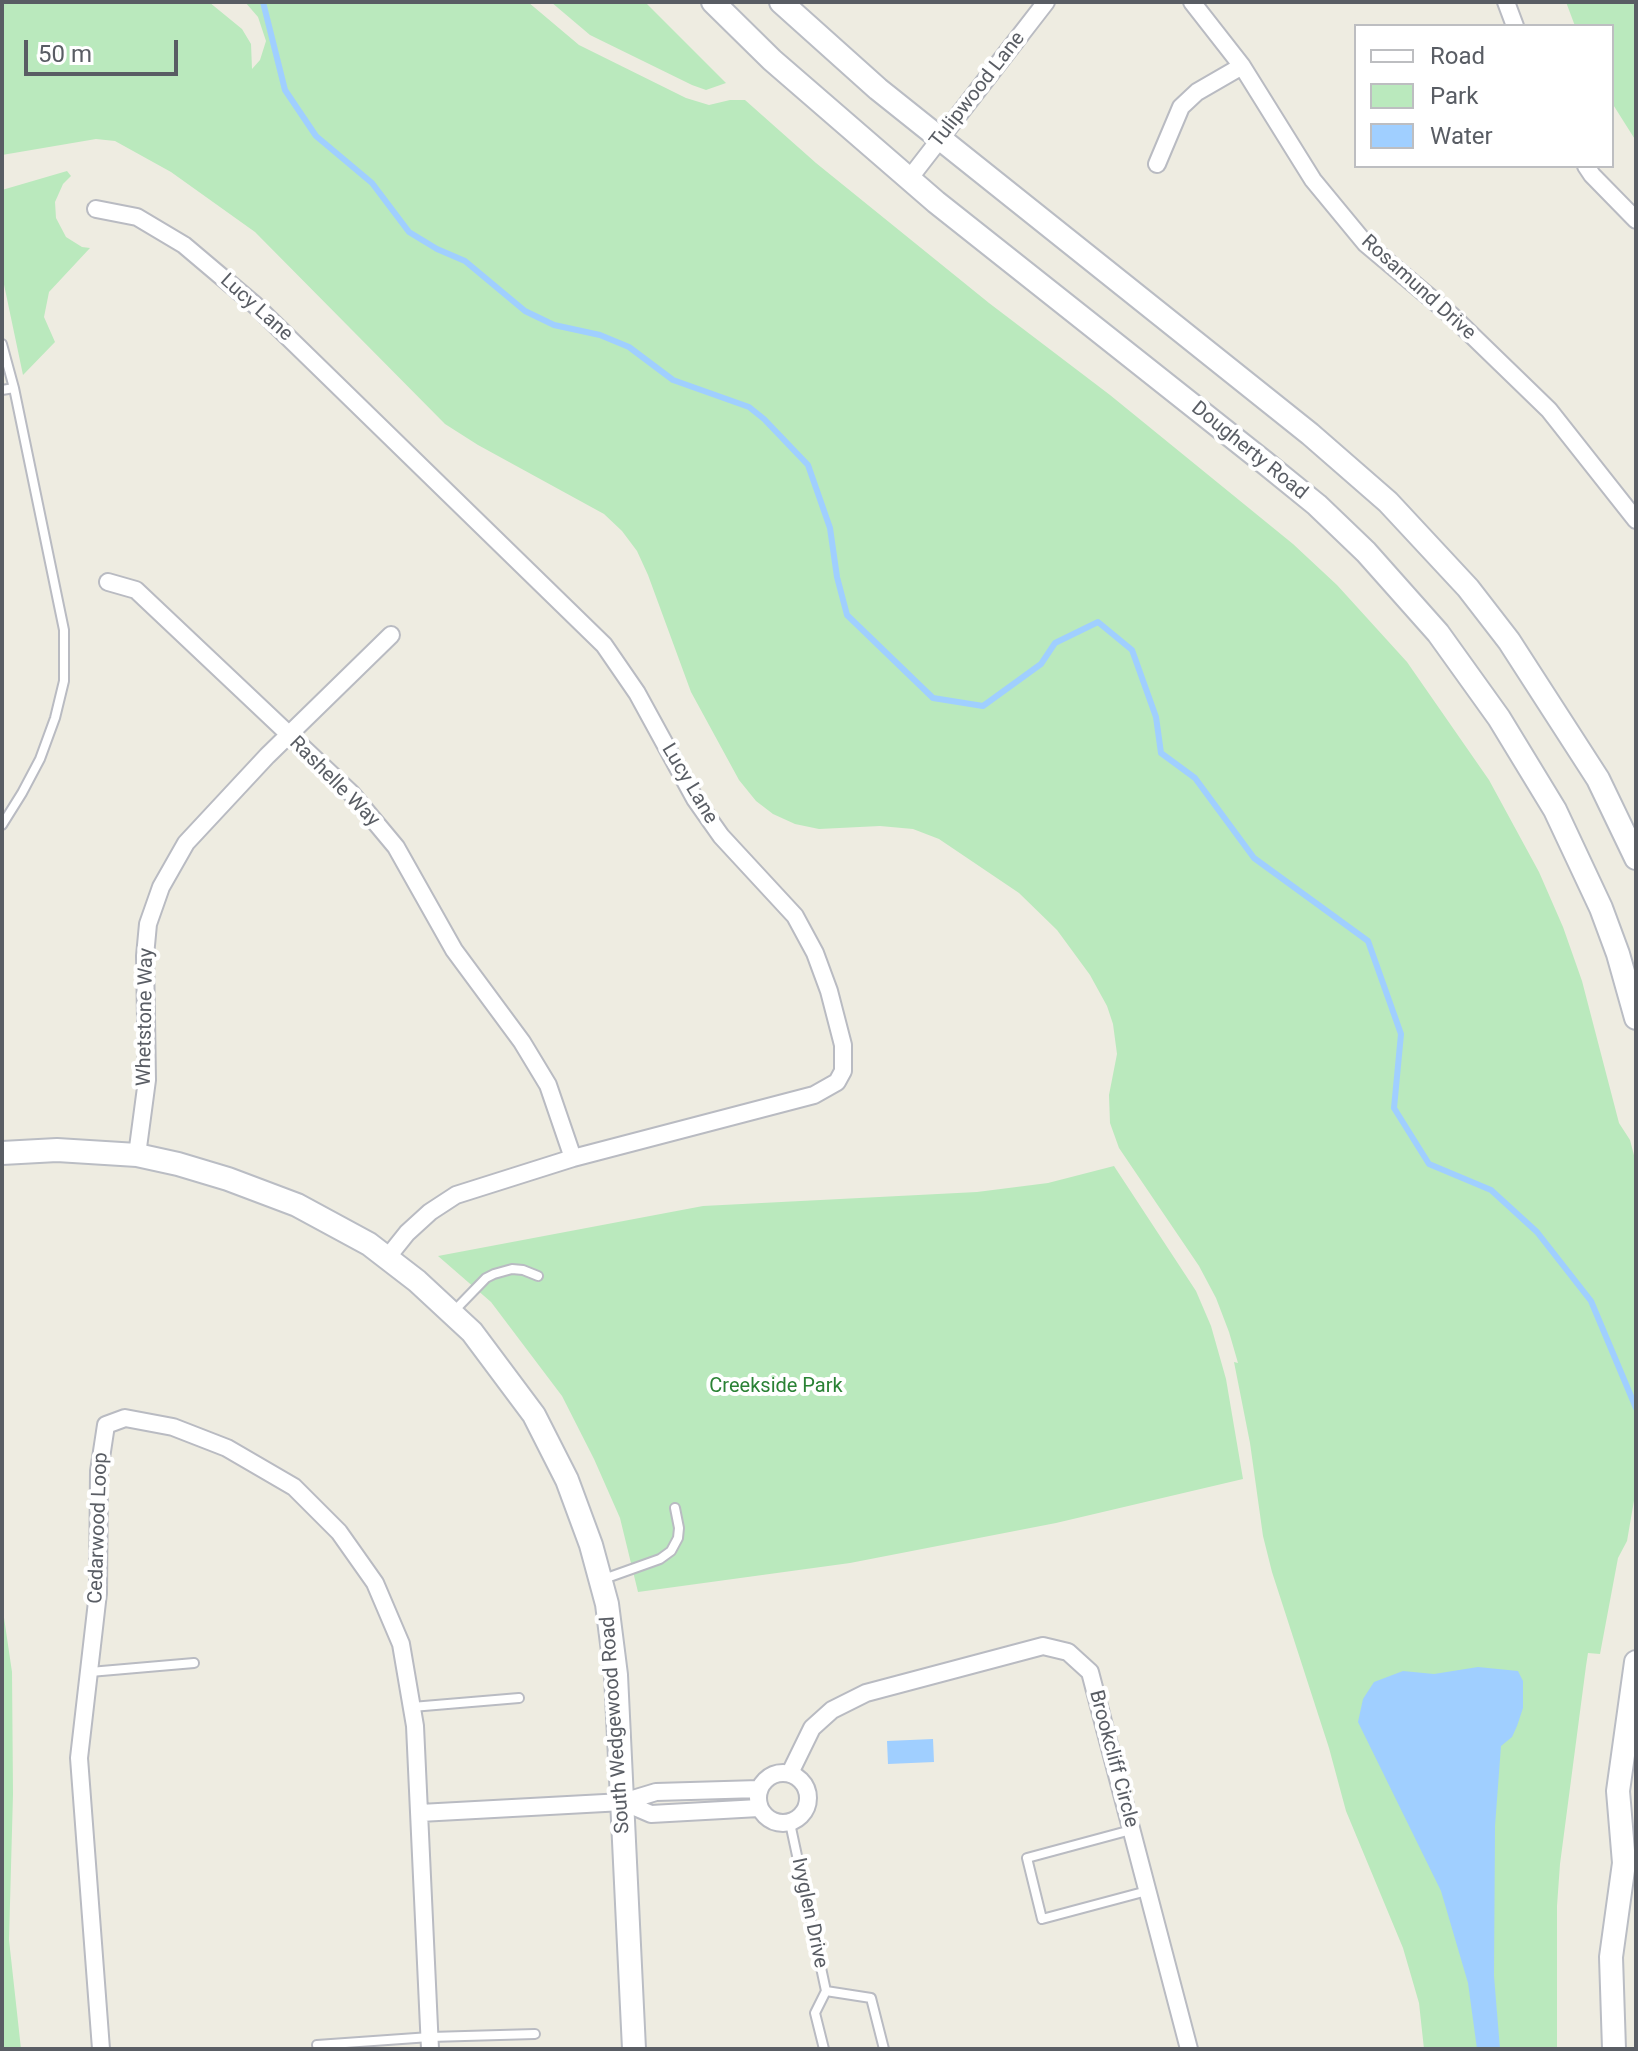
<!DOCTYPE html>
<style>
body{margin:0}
#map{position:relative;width:1638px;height:2051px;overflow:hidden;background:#eeece1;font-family:Roboto,sans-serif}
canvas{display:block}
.frame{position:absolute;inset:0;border:4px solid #595d64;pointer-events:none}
.legend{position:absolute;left:1354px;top:24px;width:260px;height:144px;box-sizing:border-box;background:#fff;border:2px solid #bdbec1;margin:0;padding:10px 14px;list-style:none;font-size:24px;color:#595d64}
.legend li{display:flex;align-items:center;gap:16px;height:40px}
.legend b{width:40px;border:2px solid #bdbec1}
.scale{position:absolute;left:24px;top:40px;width:154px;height:36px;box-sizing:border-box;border:4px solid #595d64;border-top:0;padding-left:10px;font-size:24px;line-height:28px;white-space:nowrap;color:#595d64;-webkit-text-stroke:6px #fff;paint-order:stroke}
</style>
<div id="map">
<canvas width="1638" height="2051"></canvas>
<div class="frame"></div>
<ul class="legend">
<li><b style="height:10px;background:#fff"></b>Road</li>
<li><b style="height:22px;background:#bae9bd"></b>Park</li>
<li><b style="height:22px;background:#a0cfff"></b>Water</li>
</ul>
<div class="scale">50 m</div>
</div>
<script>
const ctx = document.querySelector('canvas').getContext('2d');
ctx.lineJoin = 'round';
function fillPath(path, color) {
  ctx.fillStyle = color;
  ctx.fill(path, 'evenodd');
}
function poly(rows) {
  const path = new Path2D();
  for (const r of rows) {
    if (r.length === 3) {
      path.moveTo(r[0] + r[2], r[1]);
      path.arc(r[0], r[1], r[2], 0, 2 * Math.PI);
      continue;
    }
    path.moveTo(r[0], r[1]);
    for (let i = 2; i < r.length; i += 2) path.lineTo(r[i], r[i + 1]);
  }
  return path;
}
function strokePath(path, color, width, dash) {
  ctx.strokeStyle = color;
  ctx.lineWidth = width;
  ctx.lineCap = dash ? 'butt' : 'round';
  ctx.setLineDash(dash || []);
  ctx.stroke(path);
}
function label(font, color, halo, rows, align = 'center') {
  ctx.font = font + ' Roboto,sans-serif';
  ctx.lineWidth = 8;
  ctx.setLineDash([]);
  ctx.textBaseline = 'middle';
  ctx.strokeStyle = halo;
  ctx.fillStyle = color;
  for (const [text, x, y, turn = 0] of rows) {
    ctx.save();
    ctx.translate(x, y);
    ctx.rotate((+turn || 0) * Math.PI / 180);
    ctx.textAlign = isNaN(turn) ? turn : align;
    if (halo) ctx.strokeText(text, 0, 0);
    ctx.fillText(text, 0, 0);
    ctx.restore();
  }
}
const green = poly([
 [2,2,209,2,242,29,251,44,252,69,260,60,266,41,258,17,245,2,528,2,579,45,686,98,709,105,730,100,745,100,816,163,989,303,1110,395,1293,544,1337,585,1407,662,1489,780,1539,872,1563,927,1582,981,1619,1123,1630,1140,1636,1163,1636,1489,1627,1541,1618,1558,1600,1654,1588,1653,1586,1666,1560,1864,1557,1906,1557,2049,1424,2049,1419,2003,1403,1948,1346,1811,1329,1748,1272,1572,1263,1536,1250,1443,1234,1362,1238,1363,1229,1332,1216,1298,1199,1266,1119,1148,1110,1123,1109,1095,1117,1054,1113,1024,1107,1006,1090,975,1057,930,1019,893,939,839,913,829,880,826,819,829,795,824,773,814,756,801,739,780,691,692,648,575,637,551,622,531,604,514,478,445,445,424,255,232,171,172,115,141,96,139,2,155],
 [551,2,645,2,726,83,706,90,692,85,590,35],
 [1566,2,1636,2,1636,141,1612,103,1612,26,1575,26],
 [67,171,71,176,63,184,55,202,56,218,66,237,82,247,90,248,49,292,44,317,55,342,23,375,2,275,2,190],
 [1114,1166,1196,1291,1211,1326,1226,1379,1243,1479,1056,1523,850,1563,638,1592,620,1518,594,1459,562,1396,491,1302,438,1256,703,1206,977,1192,1048,1183],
 [2,1604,12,1672,13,1794,9,1940,21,2049,2,2049]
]);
const water = poly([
 [1478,1667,1518,1671,1523,1681,1523,1708,1517,1726,1512,1737,1501,1746,1495,1826,1494,1976,1500,2049,1477,2049,1468,1983,1441,1891,1358,1722,1363,1699,1374,1682,1403,1671,1434,1674],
 [933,1739,934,1762,888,1764,887,1741]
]);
const stream = poly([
 [263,2,285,90,316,136,372,183,409,232,437,249,465,261,525,311,554,325,600,335,629,347,673,380,749,407,764,419,808,465,830,528,837,577,847,615,933,698,983,706,1041,664,1055,643,1098,622,1132,650,1156,717,1161,753,1195,778,1254,858,1368,941,1401,1034,1394,1108,1429,1164,1491,1190,1537,1232,1591,1301,1636,1408]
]);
const lane = poly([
 [2,344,14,388,64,630,64,681,55,718,40,759,22,793,2,825],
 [2,390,14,388],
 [452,1313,486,1278,494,1274,512,1269,523,1270,538,1276],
 [601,1580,660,1559,671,1551,678,1538,679,1528,675,1508],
 [90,1672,194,1663],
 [412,1707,519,1698],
 [790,1823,826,1991,815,2013,824,2049],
 [1131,1830,1027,1858,1042,1919,1147,1891],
 [826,1991,871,1998,884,2049],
 [317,2045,430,2037,535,2034]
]);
const street = poly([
 [1192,2,1242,66,1313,180,1365,243,1452,316,1549,410,1636,520],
 [1506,2,1515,26],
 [1157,164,1181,107,1197,92,1242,66],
 [1586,166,1592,175,1636,220],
 [909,179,1046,2],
 [96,209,137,217,184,245,255,305,604,645,637,693,695,799,721,836,795,916,815,953,829,991,843,1045,843,1071,837,1082,814,1095,573,1158,456,1195,430,1212,407,1233,387,1258],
 [108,582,136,590,351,793,396,847,454,950,522,1042,548,1085,573,1158],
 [137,1155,147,1080,145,956,148,924,161,887,186,843,267,756,391,635],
 [783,1798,25],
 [790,1773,812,1728,832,1710,866,1693,1043,1646,1068,1652,1090,1672,1189,2049],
 [623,1802,651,1814,759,1808],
 [420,1813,623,1802,656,1792,759,1789],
 [101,2049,79,1758,98,1593,99,1471,106,1425,125,1418,173,1427,227,1448,294,1487,339,1532,375,1583,401,1644,415,1726,430,2049]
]);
const secondary = poly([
 [713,2,772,60,936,202,1264,462,1317,505,1366,552,1438,633,1499,718,1555,810,1601,908,1618,954,1636,1018],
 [781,2,878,89,1310,434,1388,502,1468,588,1509,641,1598,779,1636,858],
 [2,1153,57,1150,137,1155,178,1164,228,1179,297,1205,369,1244,417,1281,472,1332,534,1415,567,1480,591,1545,607,1604,616,1675,634,2049],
 [1614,2049,1611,1957,1624,1863,1618,1791,1636,1662]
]);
const streetNames = [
 ["Tulipwood Lane",978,90,-52],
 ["Rosamund Drive",1418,288,42],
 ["Lucy Lane",256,308,42],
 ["Dougherty Road",1249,451,39],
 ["Rashelle Way",334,782,45],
 ["Lucy Lane",689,784,59],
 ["Whetstone Way",146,1017,-89],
 ["Cedarwood Loop",99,1528,-88],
 ["South Wedgewood Road",616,1725,-94],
 ["Brookcliff Circle",1113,1759,75],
 ["Ivyglen Drive",809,1913,78]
];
const parkNames = [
 ["Creekside Park",776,1387]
];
fillPath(green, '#bae9bd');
fillPath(water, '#a0cfff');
strokePath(stream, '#a0cfff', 6);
strokePath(lane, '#b9bbc2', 12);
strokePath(street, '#b9bbc2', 20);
strokePath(secondary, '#babdc4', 26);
strokePath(lane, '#fff', 8);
strokePath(street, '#fff', 16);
strokePath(secondary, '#fff', 22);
label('20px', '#595d64', '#fff', streetNames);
label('20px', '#2a8235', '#fff', parkNames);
</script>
